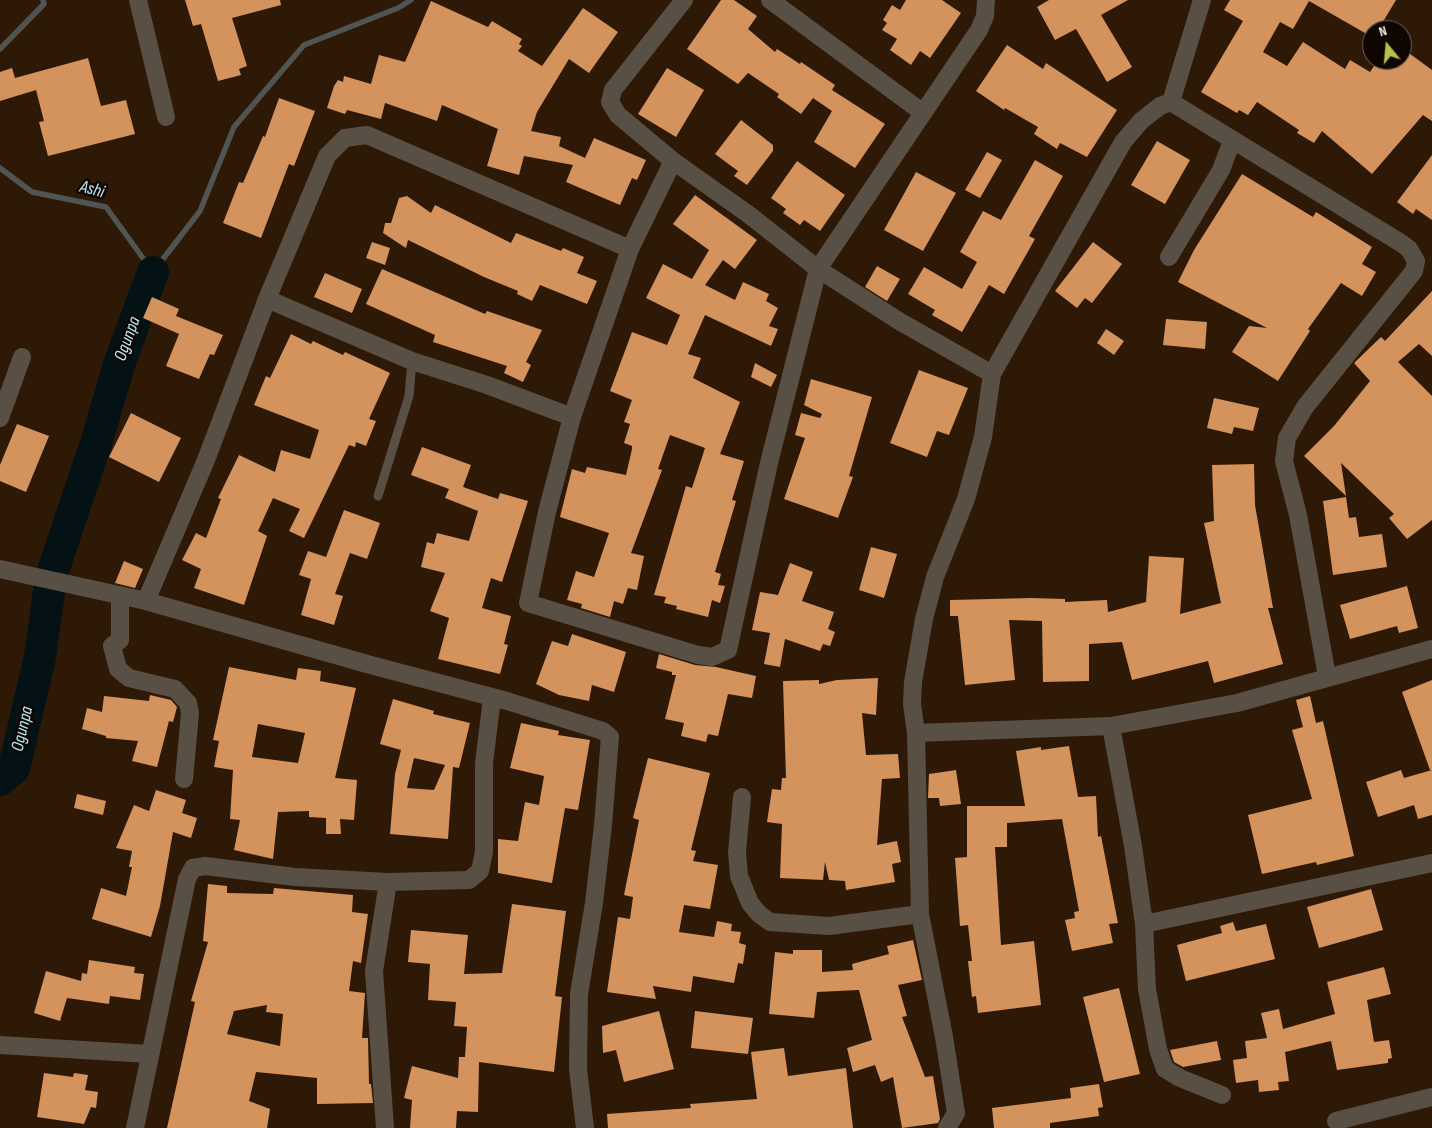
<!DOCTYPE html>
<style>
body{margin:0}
#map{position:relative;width:1432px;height:1128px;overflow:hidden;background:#2e1806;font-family:"Sofia Sans Condensed",sans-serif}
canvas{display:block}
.north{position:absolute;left:1362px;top:20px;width:50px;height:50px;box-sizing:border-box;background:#0f0602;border:1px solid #6f635c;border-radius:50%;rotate:343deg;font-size:14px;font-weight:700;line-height:20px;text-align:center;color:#feeee2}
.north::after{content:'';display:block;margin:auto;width:18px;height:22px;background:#b6c149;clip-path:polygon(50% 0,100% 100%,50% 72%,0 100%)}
</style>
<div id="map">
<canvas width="1432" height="1128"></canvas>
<div class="north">N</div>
</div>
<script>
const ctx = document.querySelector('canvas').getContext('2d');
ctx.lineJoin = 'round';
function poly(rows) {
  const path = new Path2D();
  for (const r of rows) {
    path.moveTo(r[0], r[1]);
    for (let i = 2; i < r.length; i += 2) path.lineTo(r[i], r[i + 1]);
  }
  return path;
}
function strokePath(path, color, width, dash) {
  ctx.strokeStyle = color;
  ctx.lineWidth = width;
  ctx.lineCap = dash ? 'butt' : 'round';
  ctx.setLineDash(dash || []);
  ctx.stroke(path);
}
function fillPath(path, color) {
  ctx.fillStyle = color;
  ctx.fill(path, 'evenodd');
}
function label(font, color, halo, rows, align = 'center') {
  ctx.font = font + ' "Sofia Sans Condensed",sans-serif';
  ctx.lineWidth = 5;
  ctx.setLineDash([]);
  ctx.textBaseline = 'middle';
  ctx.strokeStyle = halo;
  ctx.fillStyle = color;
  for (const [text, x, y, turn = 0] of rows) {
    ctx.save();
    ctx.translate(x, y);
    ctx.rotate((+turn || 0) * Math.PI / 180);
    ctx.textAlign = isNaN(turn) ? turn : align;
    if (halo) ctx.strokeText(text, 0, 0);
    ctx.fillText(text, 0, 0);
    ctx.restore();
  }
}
const stream = poly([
 [0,49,44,4,43,0],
 [0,168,32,192,106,207,153,272,200,211,234,127,304,45,398,8,411,0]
]);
const river = poly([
 [0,780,14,768,40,657,51,577,96,443,120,362,153,272]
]);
const building = poly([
 [185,0,280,0,281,5,232,18,247,66,239,69,241,75,218,81,201,24,193,26],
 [721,0,734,0,757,16,748,29,775,52,777,49,800,64,801,62,835,85,832,90,885,124,855,168,814,142,832,111,813,98,801,114,777,97,779,94,748,73,738,84,687,49],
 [906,0,942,0,961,13,930,58,920,51,911,65,890,50,897,39,882,30,887,23,883,20,892,5,900,10],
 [1049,0,1128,0,1101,15,1132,67,1107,82,1076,29,1055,40,1037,7],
 [1230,0,1396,0,1378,30,1372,30,1372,37,1309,1,1293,29,1280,22,1263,52,1287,66,1303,42,1345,69,1350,60,1370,72,1378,60,1402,60,1402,48,1432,70,1432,121,1423,115,1372,174,1322,131,1314,143,1297,133,1299,130,1257,102,1248,115,1239,110,1237,113,1201,92,1243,21,1224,10],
 [431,1,488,27,492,21,522,39,519,44,522,46,518,51,542,66,583,8,618,32,589,73,569,59,537,112,531,131,561,137,559,146,585,158,594,138,646,160,637,180,632,178,620,205,566,182,573,165,524,156,519,175,487,166,498,129,442,105,437,121,385,103,381,119,347,110,345,114,327,108,334,86,338,80,343,82,344,76,371,84,379,55,405,62],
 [1007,45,1043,69,1046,63,1117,110,1087,157,1060,143,1057,149,1034,134,1038,127,1005,108,1004,110,976,91],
 [88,58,101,106,126,100,135,134,48,156,39,122,44,121,36,90,0,101,0,72,12,68,15,78],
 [667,68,704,90,676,137,638,114],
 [279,98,315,111,294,166,289,164,261,238,223,223,239,182,243,183,263,136,265,137],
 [741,120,773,145,773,151,747,185,734,176,738,171,715,154],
 [1157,141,1190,160,1165,204,1131,185],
 [987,152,1002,160,980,198,965,190],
 [1432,155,1432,220,1416,209,1413,214,1397,202],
 [1035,160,1063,176,1029,236,1035,239,1004,294,989,285,962,332,932,315,935,310,908,294,924,267,962,289,977,262,960,252,983,211,1001,220],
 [797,161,845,195,820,231,804,220,800,225,783,213,786,209,771,198],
 [916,172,956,193,923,251,884,230],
 [1242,174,1313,217,1316,212,1372,247,1362,264,1376,272,1362,296,1341,283,1308,329,1310,331,1278,381,1232,352,1249,326,1267,328,1178,282,1194,250],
 [695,195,757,240,735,269,723,260,705,285,735,300,743,282,769,294,766,301,778,308,769,326,778,329,771,346,705,315,688,354,701,358,693,378,740,402,720,454,744,461,732,500,736,501,715,572,721,574,718,585,725,586,720,603,712,600,708,617,676,609,677,606,664,603,666,597,654,595,686,486,692,488,705,448,670,435,658,469,662,470,631,553,644,556,637,590,628,588,623,604,614,601,610,617,581,608,582,604,567,600,576,571,594,577,609,533,560,517,572,469,585,473,587,467,626,475,632,449,632,446,624,443,630,424,624,422,632,400,610,391,632,332,667,345,680,315,646,298,663,264,692,279,709,250,673,224],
 [407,196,431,213,435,205,511,243,516,233,561,251,563,248,584,257,577,273,597,281,587,304,540,285,532,301,517,294,518,291,484,277,408,240,406,248,383,233,385,223,391,223,399,198],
 [372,242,390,248,385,265,366,258],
 [1093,242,1122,264,1092,303,1085,298,1077,308,1055,291],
 [877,266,900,279,887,301,865,287],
 [382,269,485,314,487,311,542,330,526,362,531,365,523,382,504,373,507,366,433,342,435,335,366,304],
 [325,273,362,289,352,313,314,297],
 [1432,291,1432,356,1419,344,1398,362,1432,396,1432,520,1407,539,1389,518,1394,514,1341,463,1346,496,1304,456,1334,426,1370,381,1354,363,1381,337,1385,341],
 [152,297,179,309,176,316,223,335,214,355,210,354,199,379,166,366,179,334,143,318],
 [1166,319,1207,322,1205,349,1163,345],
 [1106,329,1124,341,1114,355,1097,343],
 [291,334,311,344,313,341,343,355,345,352,390,373,369,419,376,421,366,446,356,442,355,447,349,445,304,538,289,531,300,509,273,498,258,531,267,536,244,605,194,588,201,569,182,560,196,533,206,538,221,499,218,498,239,455,275,472,281,450,310,459,319,430,254,405,266,376,270,378],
 [755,363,777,375,771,387,751,377],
 [919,370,968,388,949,435,937,431,927,457,890,443],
 [811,379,872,397,849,476,853,477,838,518,784,499,805,438,795,435,801,413,820,418,822,414,804,405],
 [1214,398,1259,408,1253,431,1234,427,1232,434,1207,428],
 [131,413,181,438,159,482,109,457],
 [17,424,49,436,26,492,0,481,0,465],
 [422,447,471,465,463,487,498,499,500,493,528,501,502,582,491,578,482,608,511,616,504,644,508,645,500,674,438,659,449,618,430,611,445,573,421,567,427,542,434,544,437,533,469,541,478,511,445,498,449,489,411,475],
 [1254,464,1255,505,1273,608,1268,608,1283,664,1214,683,1208,661,1132,680,1122,642,1089,644,1089,681,1043,682,1042,621,1009,620,1015,680,965,685,958,616,950,616,950,600,1032,598,1065,599,1065,602,1107,600,1108,612,1146,602,1149,556,1184,558,1180,614,1221,603,1204,523,1214,521,1212,465],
 [1346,497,1349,518,1356,517,1359,537,1382,534,1387,567,1333,575,1323,501],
 [344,510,380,523,367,559,350,553,335,594,343,596,334,625,301,615,311,579,299,575,308,551,326,557],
 [871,547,897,554,884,598,859,590],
 [124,561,143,569,135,588,115,583],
 [790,563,813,572,802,601,834,612,828,629,835,632,830,646,823,644,820,651,785,639,780,667,764,664,770,633,752,630,760,592,778,595],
 [1407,586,1418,628,1399,633,1397,626,1350,639,1340,605],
 [572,634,626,652,614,692,592,685,589,701,559,695,536,684,552,641,568,646],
 [659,654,695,665,716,667,756,676,752,698,728,694,718,736,708,734,706,742,681,736,684,723,665,719,676,675,672,675,672,672,656,668],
 [229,667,296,680,298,668,321,671,320,681,356,688,335,778,357,780,354,820,340,819,341,834,326,834,326,818,309,817,309,811,278,812,273,859,234,850,240,820,230,819,233,770,214,767,219,741,213,740],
 [258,724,305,733,298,763,252,757],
 [878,678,876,715,862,713,866,755,898,754,900,778,882,779,877,845,897,841,901,862,892,864,895,882,846,890,845,881,829,880,825,862,823,880,780,878,782,824,767,822,772,789,781,790,782,778,786,778,783,681,819,680,819,684,837,680],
 [1432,680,1432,770,1430,770,1402,692],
 [150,695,171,700,177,707,173,722,169,721,157,767,132,761,138,741,106,738,106,736,82,729,87,708,102,712,104,696,149,701],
 [1310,696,1316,723,1323,721,1354,856,1317,865,1316,862,1262,874,1248,815,1312,799,1292,730,1303,727,1296,700],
 [393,699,434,711,433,714,470,723,459,768,453,767,448,839,390,834,395,774,401,750,380,744],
 [414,758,445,765,434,790,407,788],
 [521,723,559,731,558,735,590,740,578,810,565,808,552,883,498,873,498,839,518,841,525,802,539,805,544,776,510,768],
 [1069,746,1078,797,1096,796,1098,837,1101,836,1118,923,1109,924,1113,943,1072,951,1065,920,1075,918,1074,912,1079,911,1062,819,1007,823,1007,847,995,847,1001,945,1034,941,1041,1005,978,1013,976,996,972,997,968,961,972,961,968,925,960,926,955,858,967,857,967,806,1025,806,1016,751,1041,747,1041,750],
 [648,758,710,773,691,850,696,851,693,861,718,865,710,909,684,905,679,932,714,937,717,921,732,924,731,931,741,932,739,943,746,945,743,964,738,963,734,983,693,976,691,992,653,986,656,999,607,992,618,917,630,919,633,897,624,895,639,820,633,818],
 [956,770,961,804,940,806,939,798,928,798,929,774],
 [1401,770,1404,778,1432,770,1432,815,1418,819,1414,805,1378,817,1366,782],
 [156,790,186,800,182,813,197,818,191,838,173,832,160,906,151,937,92,919,101,888,126,896,132,867,129,867,132,851,116,848,134,805,149,811],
 [77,794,106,801,103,815,74,808],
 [208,884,227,886,227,893,273,894,274,888,353,895,352,912,368,914,361,963,353,961,349,991,365,993,362,1038,368,1038,369,1084,371,1084,373,1103,317,1104,317,1078,256,1072,249,1101,270,1109,267,1128,167,1128,195,1002,191,1001,208,942,203,941],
 [267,1005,266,1012,283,1014,280,1046,227,1034,234,1011],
 [1371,889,1383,930,1319,948,1307,907],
 [512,904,566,911,555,996,562,997,554,1072,479,1062,478,1112,457,1111,456,1128,410,1128,412,1100,404,1098,412,1066,458,1078,459,1057,465,1057,467,1027,454,1026,456,1002,428,1000,430,964,408,962,411,930,468,935,464,974,502,973],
 [1233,922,1236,931,1266,924,1275,959,1186,981,1177,945,1222,933,1220,926],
 [913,940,922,980,898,985,907,1016,902,1017,925,1077,933,1076,940,1119,938,1123,902,1128,893,1077,881,1082,875,1065,853,1072,847,1048,872,1040,859,990,817,992,814,1018,769,1014,775,952,793,954,793,950,822,950,822,972,853,970,852,964,889,954,887,946],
 [89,960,135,967,134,973,144,974,140,1000,110,996,109,1004,67,998,60,1021,34,1013,46,971,81,981,82,973,87,974],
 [1384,967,1391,994,1367,1000,1374,1042,1389,1040,1392,1058,1388,1059,1388,1063,1337,1070,1331,1041,1285,1052,1289,1081,1278,1082,1279,1090,1259,1092,1258,1080,1236,1083,1233,1060,1247,1058,1245,1041,1267,1038,1261,1013,1279,1009,1283,1029,1335,1014,1327,982],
 [1119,988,1140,1074,1104,1082,1083,997],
 [659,1011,674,1069,624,1082,616,1050,603,1053,602,1026],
 [695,1011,753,1018,748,1054,691,1048],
 [1217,1041,1221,1060,1183,1067,1174,1062,1170,1050],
 [784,1048,788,1076,846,1068,853,1128,608,1128,607,1114,691,1108,690,1104,757,1099,751,1052],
 [44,1073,73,1077,74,1073,88,1075,85,1090,98,1092,96,1108,91,1107,84,1124,37,1117],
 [1099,1084,1103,1107,1098,1108,1099,1116,1050,1123,1050,1128,994,1128,992,1108,1071,1098,1070,1088]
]);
const service = poly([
 [378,496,409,396,412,361]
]);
const minor = poly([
 [138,0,166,117],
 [684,0,613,90,610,102,618,115,673,161,748,214,818,269,899,321,992,374],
 [770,0,922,112],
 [1171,102,1401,243,1409,249,1416,261,1414,271,1305,407,1287,438,1284,461,1298,515,1327,676],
 [673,161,630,249,572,417,547,512,528,603,698,655,712,657,728,650,769,463,818,269,979,30,985,16,986,0],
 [1169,257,1221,170,1232,141],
 [267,299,412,361,487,385,572,417],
 [0,418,22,357],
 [0,569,146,601,367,664,507,701,603,731,610,737,603,825,594,903,579,994,578,1069,585,1128],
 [120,595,120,640,112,646,118,669,129,678,175,689,188,703,190,713,184,779],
 [146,601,206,460,267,299,327,156,345,138,367,135,630,249],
 [1111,726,1133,846,1144,924,1147,989,1158,1049,1165,1069,1180,1078,1222,1095],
 [916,733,1111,726,1237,703,1432,649],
 [742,797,737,852,739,876,750,903,759,914,770,922,829,926,920,914],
 [1144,924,1432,863],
 [0,1045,149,1054],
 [1336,1121,1432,1097],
 [135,1128,187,879,193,868,205,866,295,877,388,882,469,880,480,871,484,852,484,763,492,698],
 [385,1128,374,971,388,882],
 [947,1128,956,1113,944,1037,920,914,916,733,912,704,913,682,924,619,935,577,966,499,983,437,992,374,1123,142,1141,121,1160,106,1171,102,1202,0]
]);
const waterNames = [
 ["Ashi",92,190,15],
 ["Ogunpa",128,339,-70],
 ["Ogunpa",23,729,-77]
];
strokePath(stream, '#505452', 5.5);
strokePath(river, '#051215', 32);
fillPath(building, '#d4935c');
strokePath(service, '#595045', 9);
strokePath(minor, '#595045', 18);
label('italic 18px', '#baedf9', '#0f0602', waterNames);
</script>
